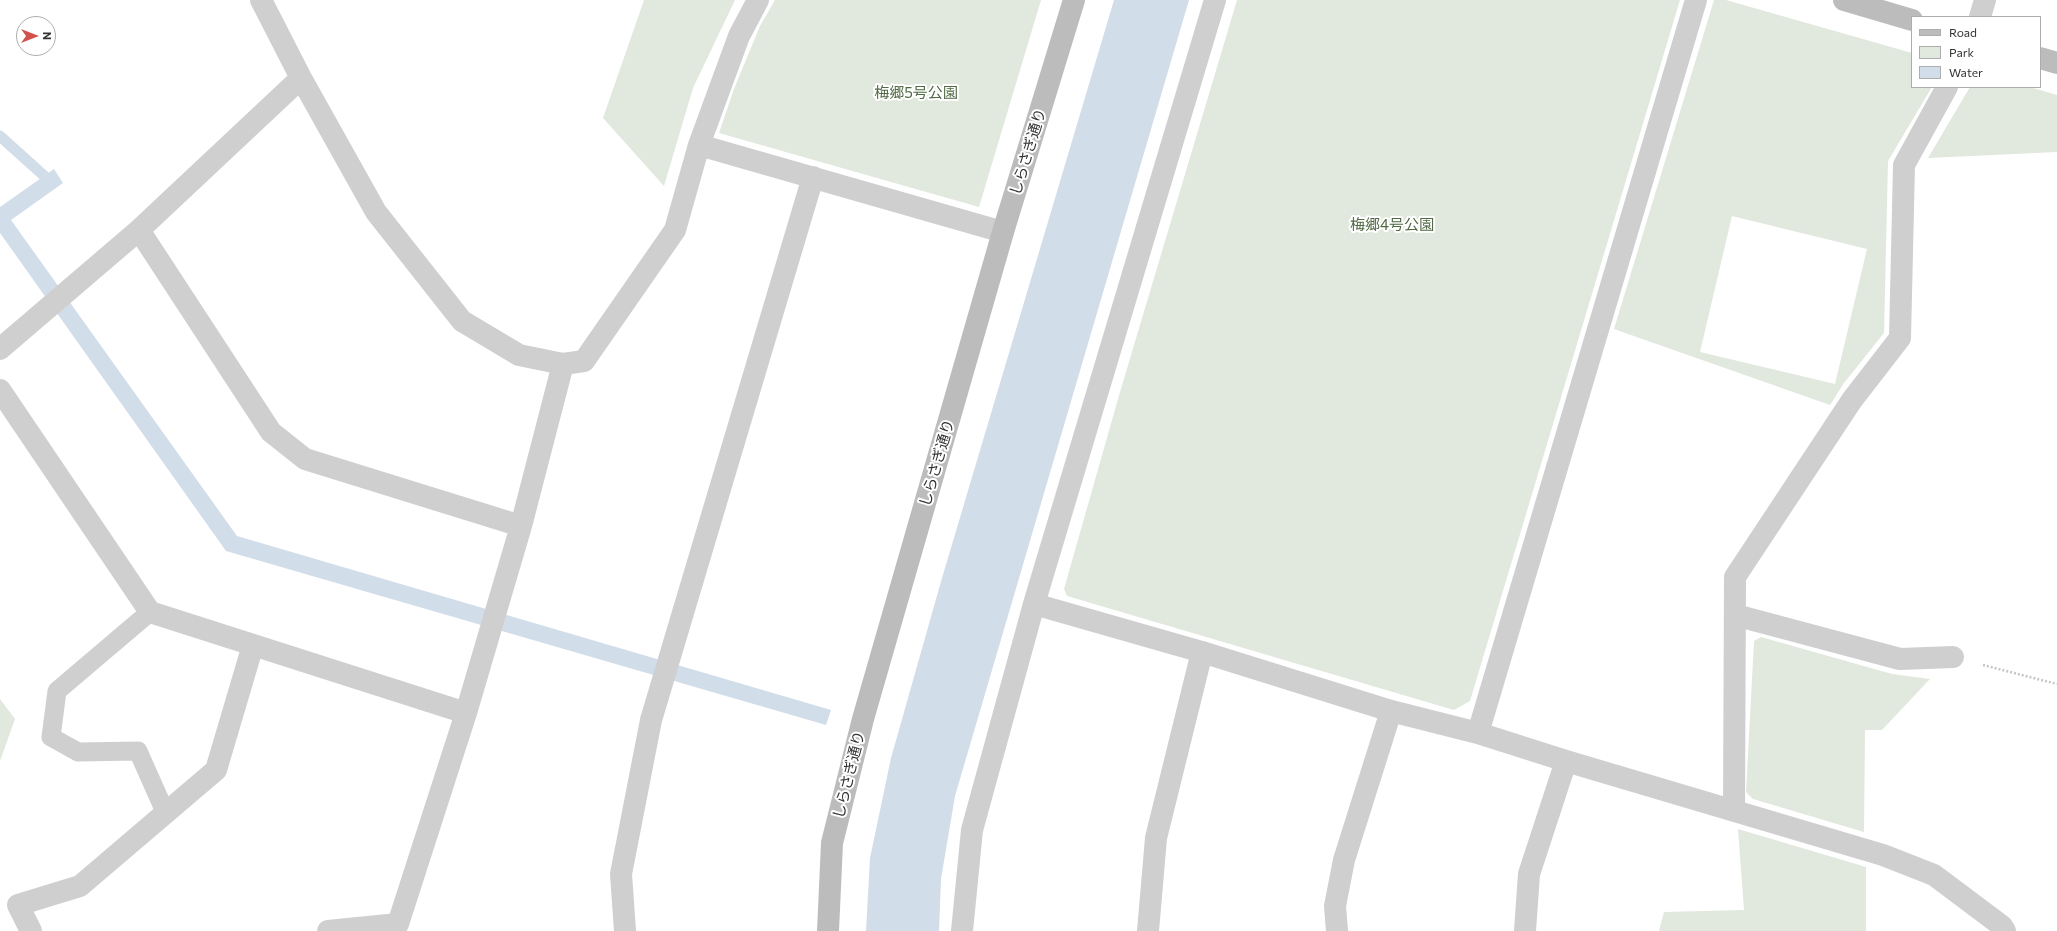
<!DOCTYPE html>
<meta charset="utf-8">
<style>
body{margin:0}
#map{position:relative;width:2057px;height:931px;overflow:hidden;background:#fff;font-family:Commissioner,sans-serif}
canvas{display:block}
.legend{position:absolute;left:1911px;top:16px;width:130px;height:72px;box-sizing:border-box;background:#fff;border:1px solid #adadad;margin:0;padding:5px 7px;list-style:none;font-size:12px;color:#323232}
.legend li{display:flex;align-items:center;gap:8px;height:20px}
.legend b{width:20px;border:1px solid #adadad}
.north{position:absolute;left:16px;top:16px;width:40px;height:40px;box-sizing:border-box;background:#fff;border:1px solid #adadad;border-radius:50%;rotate:90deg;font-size:11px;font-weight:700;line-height:16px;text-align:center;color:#323232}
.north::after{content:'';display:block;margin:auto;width:14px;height:18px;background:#d1534c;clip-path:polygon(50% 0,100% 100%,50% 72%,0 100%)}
</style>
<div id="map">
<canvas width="2057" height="931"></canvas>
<ul class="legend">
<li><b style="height:5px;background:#bcbcbc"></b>Road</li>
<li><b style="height:11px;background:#e1e8dd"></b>Park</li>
<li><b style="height:11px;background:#d2ddea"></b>Water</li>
</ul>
<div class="north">N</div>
</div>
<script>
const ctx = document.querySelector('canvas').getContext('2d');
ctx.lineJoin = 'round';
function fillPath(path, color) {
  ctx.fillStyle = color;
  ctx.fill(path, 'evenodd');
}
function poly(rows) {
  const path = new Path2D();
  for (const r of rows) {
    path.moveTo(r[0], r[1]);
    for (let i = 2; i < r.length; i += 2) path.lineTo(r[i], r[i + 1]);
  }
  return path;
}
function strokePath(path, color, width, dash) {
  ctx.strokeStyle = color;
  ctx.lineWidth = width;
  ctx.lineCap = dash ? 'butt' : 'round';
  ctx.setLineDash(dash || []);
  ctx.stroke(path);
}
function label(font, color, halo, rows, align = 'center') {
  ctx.font = font + ' Commissioner,"Noto Sans JP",sans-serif';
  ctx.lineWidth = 4;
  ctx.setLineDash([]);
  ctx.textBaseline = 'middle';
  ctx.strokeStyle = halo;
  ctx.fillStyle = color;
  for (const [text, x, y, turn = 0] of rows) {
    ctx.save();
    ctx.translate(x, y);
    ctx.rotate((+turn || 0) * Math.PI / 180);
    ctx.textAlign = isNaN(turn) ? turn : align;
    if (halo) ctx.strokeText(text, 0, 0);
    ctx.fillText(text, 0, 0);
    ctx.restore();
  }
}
const green = poly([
 [644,0,735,0,693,88,664,186,603,118],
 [775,0,1041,0,979,207,719,133,734,89,760,26],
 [1237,0,1680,0,1470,701,1454,710,1067,596,1064,589,1120,392],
 [1714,0,1726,0,1912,53,1912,87,1932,87,1888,161,1884,333,1844,383,1830,405,1614,329],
 [1732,216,1867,249,1835,384,1700,352],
 [1970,87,2030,87,2057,95,2057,152,1928,158],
 [1761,637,1892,674,1930,679,1882,730,1865,730,1864,832,1753,799,1746,792,1754,641],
 [0,699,15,719,0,761],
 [1738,829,1866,867,1866,931,1659,931,1664,912,1744,910]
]);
const water = poly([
 [1114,0,1189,0,955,796,941,879,939,931,866,931,870,858,891,758,942,578],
 [54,169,63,183,11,220,237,536,831,710,826,725,226,551,0,233,0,207]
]);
const stream = poly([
 [0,136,51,182,46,185]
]);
const path = poly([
 [1983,665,2057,684]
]);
const lane = poly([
 [150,612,57,691,51,737,78,752,138,751,166,814]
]);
const street = poly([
 [261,0,301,78,376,212,462,321,519,355,563,364,584,361,675,230,699,145,1003,232],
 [1980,17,1985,0],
 [699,145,739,36,758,0],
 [139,230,271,432,305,459,521,526],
 [0,349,139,230,301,78],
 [0,390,150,612,466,713],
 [1034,604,1202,652,1391,711,1478,733,1566,761,1883,855,1934,875,2002,926,2005,931],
 [1735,615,1900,659,1953,657],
 [1478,733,1696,0],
 [1734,810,1735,577,1852,400,1900,338,1904,165,1947,87],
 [398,924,466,713,521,526,563,364],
 [31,931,18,905,80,886,216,770,253,645],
 [328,931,398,924],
 [625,931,621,874,651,720,813,177],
 [962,931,972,830,1034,604,1215,0],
 [1148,931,1156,838,1202,652],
 [1337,931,1335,906,1344,860,1391,711],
 [1525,931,1529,874,1566,761]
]);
const secondary = poly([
 [1844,0,1912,20],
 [2040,58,2057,63],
 [828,931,832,843,863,719,1003,232,1074,0]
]);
const parkNames = [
 ["梅郷5号公園",916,93],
 ["梅郷4号公園",1392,225]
];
const streetNames = [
 ["しらさぎ通り",1028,152,-73],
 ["しらさぎ通り",937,463,-74],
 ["しらさぎ通り",849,775,-76]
];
fillPath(green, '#e1e8dd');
fillPath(water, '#d2ddea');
strokePath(stream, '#d2ddea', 11);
strokePath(path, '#c6c6c6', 2.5, [2, 2]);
strokePath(lane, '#cfcfcf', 19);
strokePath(street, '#cfcfcf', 22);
strokePath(secondary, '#bcbcbc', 22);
label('15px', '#516944', '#fff', parkNames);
label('15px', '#323232', '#fff', streetNames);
</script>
